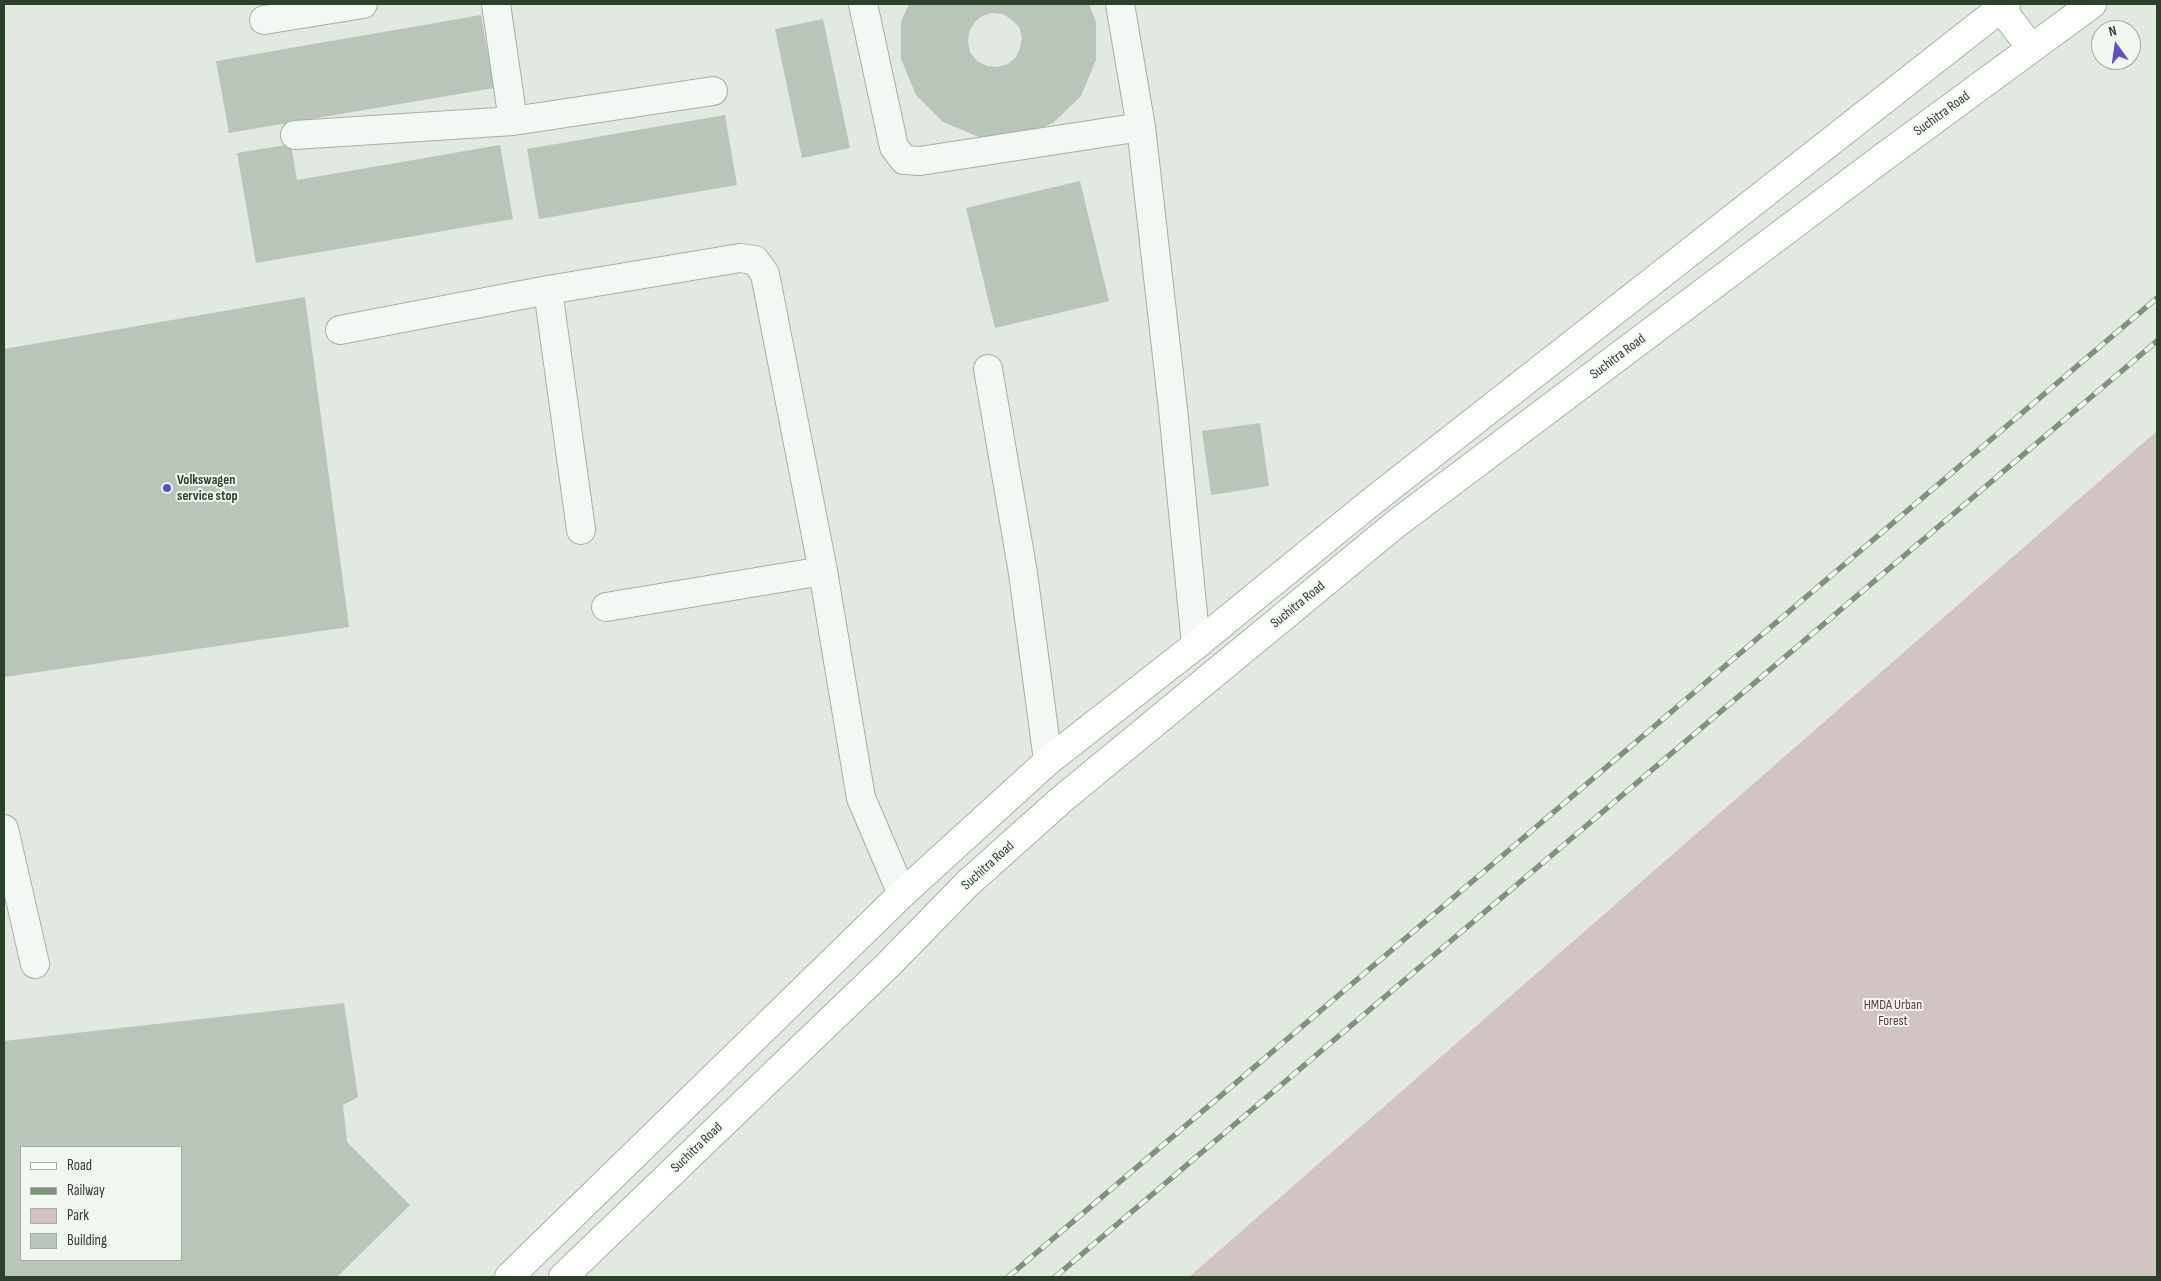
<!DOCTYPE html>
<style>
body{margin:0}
#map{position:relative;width:2161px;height:1281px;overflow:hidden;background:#e2e9e1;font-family:"Sofia Sans Condensed",sans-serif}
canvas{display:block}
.frame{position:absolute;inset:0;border:5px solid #2c402b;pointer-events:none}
.legend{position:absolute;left:20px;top:1146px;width:162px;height:115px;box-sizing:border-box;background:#f2f7f1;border:1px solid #a3aea2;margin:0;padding:6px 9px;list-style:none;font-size:15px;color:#2c402b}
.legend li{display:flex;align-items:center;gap:10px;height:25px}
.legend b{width:25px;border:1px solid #a3aea2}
.north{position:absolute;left:2091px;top:20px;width:50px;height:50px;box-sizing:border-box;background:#f2f7f1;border:1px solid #a3aea2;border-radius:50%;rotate:346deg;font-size:14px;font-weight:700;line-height:20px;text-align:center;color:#2c402b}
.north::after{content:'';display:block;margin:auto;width:18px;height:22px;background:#5f4fc5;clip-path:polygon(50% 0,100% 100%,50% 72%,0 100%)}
</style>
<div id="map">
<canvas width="2161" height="1281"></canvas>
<div class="frame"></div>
<ul class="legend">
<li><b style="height:6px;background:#fff"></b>Road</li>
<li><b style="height:6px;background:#7e927c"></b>Railway</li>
<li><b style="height:14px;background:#d2c4c3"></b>Park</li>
<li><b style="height:14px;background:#bac5b9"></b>Building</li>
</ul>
<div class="north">N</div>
</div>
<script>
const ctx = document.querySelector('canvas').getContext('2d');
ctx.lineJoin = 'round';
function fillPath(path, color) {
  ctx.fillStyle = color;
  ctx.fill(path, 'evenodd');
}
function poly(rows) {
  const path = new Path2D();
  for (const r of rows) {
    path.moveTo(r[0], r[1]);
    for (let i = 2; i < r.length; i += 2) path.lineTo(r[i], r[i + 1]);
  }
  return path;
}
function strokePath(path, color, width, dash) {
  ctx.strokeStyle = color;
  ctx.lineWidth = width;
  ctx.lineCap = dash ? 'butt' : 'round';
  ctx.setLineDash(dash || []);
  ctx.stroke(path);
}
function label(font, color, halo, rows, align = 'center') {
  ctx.font = font + ' "Sofia Sans Condensed",sans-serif';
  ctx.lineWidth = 4;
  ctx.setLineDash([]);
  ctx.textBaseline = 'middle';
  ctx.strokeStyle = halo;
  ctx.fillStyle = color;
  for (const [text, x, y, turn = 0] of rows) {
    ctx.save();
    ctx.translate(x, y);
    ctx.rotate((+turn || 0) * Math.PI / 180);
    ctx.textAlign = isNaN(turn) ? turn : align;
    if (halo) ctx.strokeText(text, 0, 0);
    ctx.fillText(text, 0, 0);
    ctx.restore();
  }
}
const green = poly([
 [2157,431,2157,1277,1189,1277]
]);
const building = poly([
 [909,4,1089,4,1096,22,1096,60,1081,96,1053,123,1017,138,979,137,943,122,916,95,901,59,901,21],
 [992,13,1003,14,1012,20,1019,27,1022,37,1020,48,1016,57,1008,64,997,67,987,66,977,61,970,52,968,42,969,32,974,23,982,16],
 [481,15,494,88,229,133,216,61],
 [823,19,850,148,802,158,775,29],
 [725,115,737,185,539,219,527,149],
 [291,144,297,180,500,145,513,219,256,263,237,153],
 [1080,181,1109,301,995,328,966,208],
 [305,297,349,627,4,677,4,349],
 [1260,423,1269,486,1211,495,1202,431],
 [344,1003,358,1097,343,1105,347,1142,410,1205,337,1277,4,1277,4,1041],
 [21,1147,181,1147,181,1260,21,1260]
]);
const minor = poly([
 [496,4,513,121],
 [863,4,894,147,904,160,920,161,1141,127],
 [1120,4,1141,127,1173,409,1196,645],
 [264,20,363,4],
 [295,135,513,121,713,91],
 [548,290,581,530],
 [340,330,548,290,740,258,755,260,765,274,823,571,861,798,902,894],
 [988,369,1023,573,1048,761],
 [606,607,823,571],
 [4,829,35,964]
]);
const major = poly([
 [2001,8,2031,48],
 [509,1277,902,894,1048,761,1196,645,1370,503,2006,4],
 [563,1277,888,965,967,884,1061,800,1397,523,1885,156,2092,4]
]);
const rail = poly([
 [1008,1277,2157,298],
 [1055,1277,2157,341]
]);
const markers = [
 [167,488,5,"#5f4fc5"]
];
const streetNames = [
 ["Suchitra Road",1942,114,-36],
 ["Suchitra Road",1618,357,-37],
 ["Suchitra Road",1298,605,-39],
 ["Suchitra Road",988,866,-42],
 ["Suchitra Road",697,1148,-44]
];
const poiNames = [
 ["Volkswagen",177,480],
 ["service stop",177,496]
];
const parkNames = [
 ["HMDA Urban",1893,1005],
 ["Forest",1893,1021]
];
fillPath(green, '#d2c4c3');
fillPath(building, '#bac5b9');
strokePath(minor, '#a4b0a3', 30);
strokePath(major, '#a4b4a2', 30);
strokePath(minor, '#f4f8f4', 28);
strokePath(major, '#fff', 28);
strokePath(rail, '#7e927c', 5.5);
strokePath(rail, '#f2f7f1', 4, [11]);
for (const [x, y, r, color] of markers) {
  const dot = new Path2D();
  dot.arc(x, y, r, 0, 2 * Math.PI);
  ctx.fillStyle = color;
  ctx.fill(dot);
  strokePath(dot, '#f2f7f1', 2);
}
label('14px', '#2c402b', '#f2f7f1', streetNames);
label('bold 14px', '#2c402b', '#f2f7f1', poiNames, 'left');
label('14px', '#5b3c39', '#f2f7f1', parkNames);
</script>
